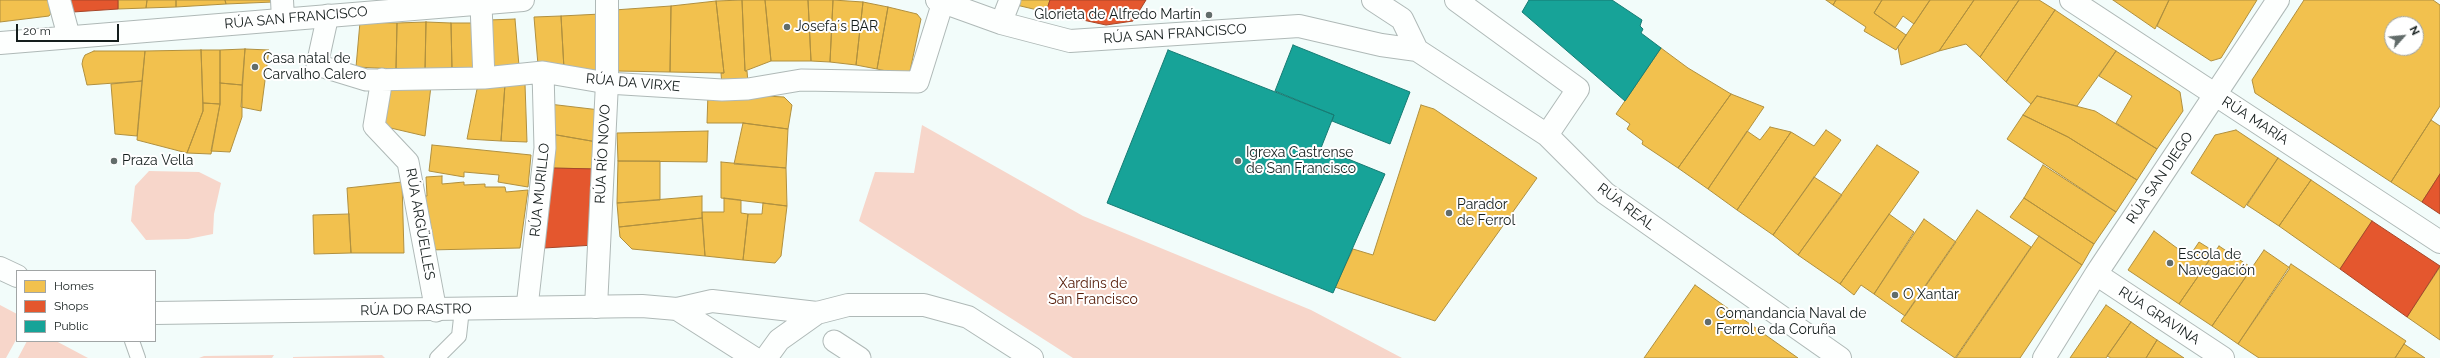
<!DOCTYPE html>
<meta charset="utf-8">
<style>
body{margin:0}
#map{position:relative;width:2440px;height:358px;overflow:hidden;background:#f2fcfa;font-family:Raleway,sans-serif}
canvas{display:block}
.legend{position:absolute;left:16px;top:270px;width:140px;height:72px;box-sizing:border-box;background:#fff;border:1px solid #a1a5a5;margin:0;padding:5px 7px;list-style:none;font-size:12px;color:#151e1d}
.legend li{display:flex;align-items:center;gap:8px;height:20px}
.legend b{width:20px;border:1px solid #a1a5a5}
.north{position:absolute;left:2384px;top:16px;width:40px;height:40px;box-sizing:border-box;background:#fff;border:1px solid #a1a5a5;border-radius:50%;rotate:63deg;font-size:11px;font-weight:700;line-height:16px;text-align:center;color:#151e1d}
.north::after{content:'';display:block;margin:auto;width:14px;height:18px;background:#626c6a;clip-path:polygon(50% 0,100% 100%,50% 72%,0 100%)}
.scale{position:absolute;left:16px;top:24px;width:103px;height:18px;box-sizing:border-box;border:2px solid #151e1d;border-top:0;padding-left:5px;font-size:12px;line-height:14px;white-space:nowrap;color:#151e1d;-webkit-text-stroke:3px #fff;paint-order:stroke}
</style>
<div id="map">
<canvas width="2440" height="358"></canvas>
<ul class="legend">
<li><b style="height:11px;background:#f2c14e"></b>Homes</li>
<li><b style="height:11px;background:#e4572e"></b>Shops</li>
<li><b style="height:11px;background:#17a398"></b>Public</li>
</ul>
<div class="north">N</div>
<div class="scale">20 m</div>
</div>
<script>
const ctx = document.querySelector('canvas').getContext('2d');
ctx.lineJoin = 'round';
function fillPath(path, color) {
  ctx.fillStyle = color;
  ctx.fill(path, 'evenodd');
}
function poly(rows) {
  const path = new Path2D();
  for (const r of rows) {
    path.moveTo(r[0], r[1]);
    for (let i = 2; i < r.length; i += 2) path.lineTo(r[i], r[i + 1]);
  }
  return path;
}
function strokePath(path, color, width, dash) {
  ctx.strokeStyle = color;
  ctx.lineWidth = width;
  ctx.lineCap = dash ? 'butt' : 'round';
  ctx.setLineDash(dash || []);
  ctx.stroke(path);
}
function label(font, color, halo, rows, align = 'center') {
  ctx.font = font + ' Raleway,sans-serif';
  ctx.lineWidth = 4;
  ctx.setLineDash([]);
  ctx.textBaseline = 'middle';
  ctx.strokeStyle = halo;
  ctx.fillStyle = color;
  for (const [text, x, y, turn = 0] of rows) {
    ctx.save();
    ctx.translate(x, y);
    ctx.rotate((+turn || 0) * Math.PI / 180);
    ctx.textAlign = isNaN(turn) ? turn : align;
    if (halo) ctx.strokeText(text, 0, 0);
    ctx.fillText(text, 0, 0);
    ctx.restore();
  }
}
const green = poly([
 [922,125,1083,216,1311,310,1402,358,1073,358,859,221,875,172,914,173],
 [149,171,199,172,221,183,214,214,213,234,188,239,146,240,131,221,135,186],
 [0,305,17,314,17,338,6,358,0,358],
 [27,341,56,341,88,358,18,358],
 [274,355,272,358,199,358,204,356],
 [382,355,385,358,293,358,293,357]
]);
const homes = poly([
 [0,0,48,0,52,12,49,16,0,22,0,0],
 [118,0,147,0,146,8,118,9,118,0],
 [147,0,176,0,176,7,146,8,147,0],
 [176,0,225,0,226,4,176,7,176,0],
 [225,0,272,0,273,2,226,4,225,0],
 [742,0,765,0,771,61,745,71,742,0],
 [742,0,745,71,747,71,748,83,722,86,721,73,724,73,716,1,742,0],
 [765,0,808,0,811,61,771,61,765,0],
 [808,0,833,0,830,62,811,61,808,0],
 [833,0,863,2,856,65,830,62,833,0],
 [1014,0,1050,0,1046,12,1012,4,1014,0],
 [1826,0,1836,0,1833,5,1826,0],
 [1836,0,1882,0,1874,13,1906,35,1896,50,1864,31,1866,27,1833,5,1836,0],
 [1882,0,1930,0,1914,24,1903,16,1895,28,1874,13,1882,0],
 [1930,0,1974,0,1939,51,1901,65,1898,47,1930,0],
 [1974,0,2019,0,1980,57,1966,44,1939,51,1974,0],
 [2019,0,2039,0,2055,10,2006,82,1980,57,2019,0],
 [2113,0,2169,0,2155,29,2113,0],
 [2169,0,2257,0,2221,58,2211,61,2157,26,2169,0],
 [2304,0,2433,0,2440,5,2440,106,2391,182,2255,93,2252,80,2304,0],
 [2392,24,2416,24,2416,48,2392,48,2392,24],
 [716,1,724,73,670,72,671,6,716,1],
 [863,2,888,7,877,69,856,65,863,2],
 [671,6,670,72,617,71,614,10,671,6],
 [888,7,917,14,921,19,910,71,905,75,877,69,888,7],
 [2055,10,2116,51,2077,106,2037,96,2031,104,2006,82,2055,10],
 [601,14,602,73,564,69,561,16,601,14],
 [561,16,564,69,538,65,534,17,561,16],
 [515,19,519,66,490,68,489,20,515,19],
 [360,22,397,23,396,69,356,67,360,22],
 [426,22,425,71,396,69,397,23,426,22],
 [426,22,451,23,452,70,425,71,426,22],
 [451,23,473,23,475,68,452,70,451,23],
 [1661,48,1688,68,1731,94,1678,168,1642,144,1643,141,1627,129,1630,124,1616,114,1661,48],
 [245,49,242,85,220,83,220,50,245,49],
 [245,49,269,50,261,111,241,107,245,49],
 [201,50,220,50,220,104,203,103,201,50],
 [201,50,203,111,187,153,137,140,145,51,201,50],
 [94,51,145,51,142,81,87,85,82,64,83,59,85,55,94,51],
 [2116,51,2180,92,2183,111,2157,149,2116,123,2132,96,2099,76,2116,51],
 [142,81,137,136,115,134,111,84,142,81],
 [220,83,242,85,242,117,230,152,211,151,220,104,220,83],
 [478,84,505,84,501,141,467,139,478,84],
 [505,84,525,84,527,142,501,141,505,84],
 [392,86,431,86,425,136,382,126,392,86],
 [708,93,784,97,792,105,788,129,743,123,707,123,708,93],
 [1731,94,1764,107,1708,189,1678,168,1731,94],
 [2037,96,2095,111,2157,149,2137,180,2068,137,2023,115,2037,96],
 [203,103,220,104,211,154,187,153,203,111,203,103],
 [549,104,600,110,597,142,551,134,549,104],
 [1421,105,1434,109,1537,178,1435,321,1335,287,1353,249,1373,255,1421,105],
 [2023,115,2068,137,2137,180,2116,212,2007,139,2023,115],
 [2431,120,2440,126,2440,174,2422,202,2391,182,2431,120],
 [743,123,788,129,786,168,734,164,743,123],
 [1770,127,1791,132,1737,210,1708,189,1747,131,1760,140,1770,127],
 [1826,130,1841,140,1773,235,1737,210,1791,132,1814,146,1826,130],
 [2236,130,2278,158,2244,208,2191,173,2215,135,2236,130],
 [708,131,707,162,618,161,617,133,708,131],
 [551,134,597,142,597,169,550,168,551,134],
 [432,145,531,155,528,187,498,182,499,175,464,172,464,177,429,171,432,145],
 [1877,145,1919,172,1840,284,1798,255,1877,145],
 [2278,158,2311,180,2279,226,2247,205,2278,158],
 [618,161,660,161,660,200,617,203,618,161],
 [721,162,786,168,787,206,721,198,721,162],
 [2043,165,2116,212,2094,244,2024,198,2043,165],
 [442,176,442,184,464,182,464,185,485,184,485,187,505,187,506,192,528,190,520,248,428,250,422,196,427,196,426,177,442,176],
 [1814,177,1842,195,1798,255,1773,235,1814,177],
 [2311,180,2372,221,2340,269,2279,226,2311,180],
 [402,182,404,253,351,253,347,188,402,182],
 [702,196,702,218,619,227,617,203,702,196],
 [724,198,741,200,741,213,748,214,743,260,705,256,702,212,724,212,724,198],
 [2024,198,2094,244,2082,265,2010,217,2024,198],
 [763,203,787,206,781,256,775,263,743,260,748,214,762,214,763,203],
 [1977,210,2031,247,1955,358,1901,321,1977,210],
 [349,214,351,253,314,254,313,215,349,214],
 [1889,214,1914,232,1874,294,1861,285,1854,295,1840,284,1889,214],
 [702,218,705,256,632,249,620,237,619,227,702,218],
 [1924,219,1956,242,1905,316,1874,294,1924,219],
 [2154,231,2189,257,2199,242,2215,252,2179,304,2128,270,2154,231],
 [2039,236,2082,265,2020,358,1956,358,2039,236],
 [2219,246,2252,268,2212,326,2179,304,2219,246],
 [2264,250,2290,268,2238,344,2212,326,2264,250],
 [2291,264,2406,341,2395,358,2259,358,2238,344,2291,264],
 [2440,267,2440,340,2407,317,2440,267],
 [1695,285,1798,358,1644,358,1695,285],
 [2106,305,2131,322,2106,358,2070,358,2106,305],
 [2131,322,2157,340,2146,358,2111,358,2107,356,2131,322],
 [2157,340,2184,358,2146,358,2157,340],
 [2404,344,2425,358,2395,358,2404,344]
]);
const shops = poly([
 [70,0,118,0,118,9,73,12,70,0],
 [1050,0,1146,0,1133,21,1106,25,1046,12,1050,0],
 [550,168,597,169,595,245,544,248,550,168],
 [2440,174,2440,214,2422,202,2440,174],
 [2372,221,2440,266,2407,317,2340,269,2372,221]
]);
const public = poly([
 [1529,0,1612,0,1642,20,1640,26,1643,29,1641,33,1661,48,1625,101,1522,12,1529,0],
 [1293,45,1410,92,1390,144,1332,121,1334,115,1275,91,1293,45],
 [1168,50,1334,115,1321,148,1385,174,1333,293,1107,203,1168,50]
]);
const service = poly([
 [132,341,138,358],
 [437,358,459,336,462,309]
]);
const pedestrian = poly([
 [481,5,484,78],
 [328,15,317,65,366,80,484,78,543,72,607,83,722,90,748,89,801,80,918,82,943,2],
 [1001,23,1010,0],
 [382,79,374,126,408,162,436,311],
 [527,307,545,148,543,72],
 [834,341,860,358]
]);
const minor = poly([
 [59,0,69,37],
 [282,0,283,19],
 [937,0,1001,23,1070,41,1299,26,1381,45,1417,50,1547,135,1605,193,1840,358],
 [1373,0,1402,19,1417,50],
 [1456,0,1578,89,1547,135],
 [2071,0,2440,242],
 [0,43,523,0],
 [2096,274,2223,358],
 [596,307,607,83,607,0],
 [677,309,712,301,817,313],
 [766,358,779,340,817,313,848,305,924,305,968,317,1032,358],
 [2044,358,2096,274,2278,0]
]);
const secondary = poly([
 [0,268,17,276],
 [155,313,642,306,677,309,754,358]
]);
const markers = [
 [1209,15,4,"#626c6a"],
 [787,27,4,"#626c6a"],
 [255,67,4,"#626c6a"],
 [114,161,4,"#626c6a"],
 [1238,161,4,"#626c6a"],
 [1449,213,4,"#626c6a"],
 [2170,263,4,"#626c6a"],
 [1895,295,4,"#626c6a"],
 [1708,322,4,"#626c6a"]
];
const poiNames = [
 ["Glorieta de Alfredo Martín",1201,15,"right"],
 ["Josefa´s BAR",795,27],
 ["Casa natal de",263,59],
 ["Carvalho Calero",263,75],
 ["Igrexa Castrense",1246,153],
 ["de San Francisco",1246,169],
 ["Praza Vella",122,161],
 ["Parador",1457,205],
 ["de Ferrol",1457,221],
 ["Escola de",2178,255],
 ["Navegación",2178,271],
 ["O Xantar",1903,295],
 ["Comandancia Naval de",1716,314],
 ["Ferrol e da Coruña",1716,330]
];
const streetNames = [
 ["RÚA SAN FRANCISCO",296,18,-5],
 ["RÚA SAN FRANCISCO",1175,34,-4],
 ["RÚA DA VIRXE",633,83,5],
 ["RÚA MARÍA",2255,121,33],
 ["RÚA RÍO NOVO",603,154,-87],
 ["RÚA SAN DIEGO",2160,178,-56],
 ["RÚA MURILLO",540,190,-84],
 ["RÚA REAL",1626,207,37],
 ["RÚA ARGÜELLES",420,224,80],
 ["RÚA DO RASTRO",416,310,-1],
 ["RÚA GRAVINA",2159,316,33]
];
const parkNames = [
 ["Xardíns de",1093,284],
 ["San Francisco",1093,300]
];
fillPath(green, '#f7d6ca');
fillPath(homes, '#f2c14e');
strokePath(homes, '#b0903f', 1);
fillPath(shops, '#e4572e');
strokePath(shops, '#a64629', 1);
fillPath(public, '#17a398');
strokePath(public, '#167b73', 1);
strokePath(service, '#afb9b7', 16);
strokePath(pedestrian, '#afb9b7', 23);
strokePath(minor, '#afb9b7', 24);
strokePath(secondary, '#afb9b7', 24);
strokePath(service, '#fdfffe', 14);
strokePath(pedestrian, '#fdfffe', 21);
strokePath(minor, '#fdfffe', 22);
strokePath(secondary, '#fdfffe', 22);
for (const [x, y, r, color] of markers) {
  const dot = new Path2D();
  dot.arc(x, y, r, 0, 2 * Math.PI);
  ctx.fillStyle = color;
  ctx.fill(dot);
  strokePath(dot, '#fff', 1.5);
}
label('14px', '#151e1d', '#fff', poiNames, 'left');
label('14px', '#151e1d', '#fff', streetNames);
label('14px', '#541a06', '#fff', parkNames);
</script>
